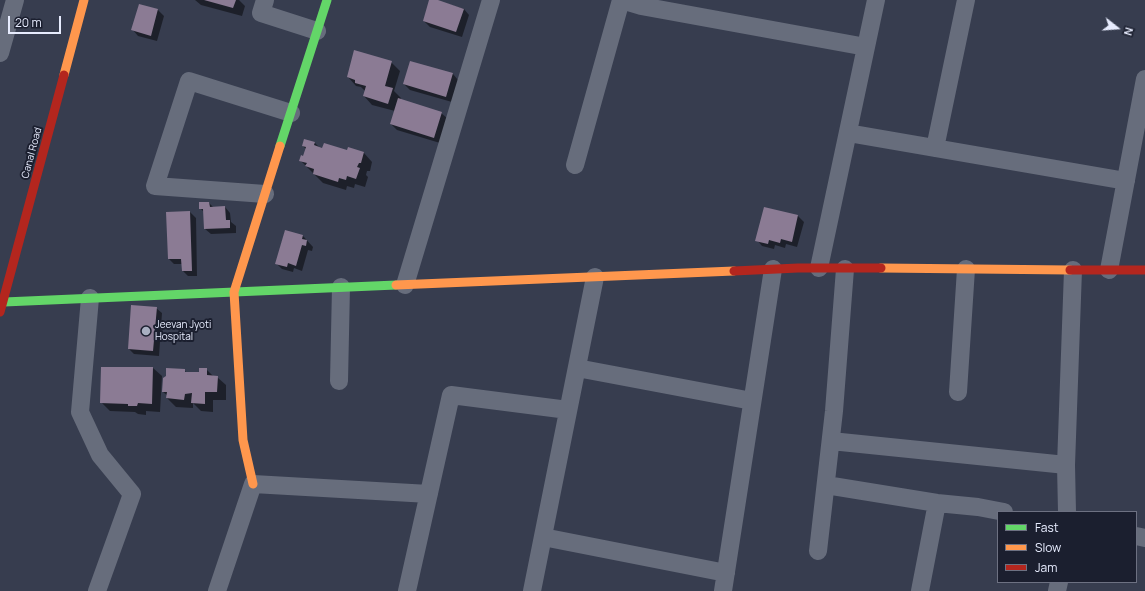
<!DOCTYPE html>
<style>
body{margin:0}
#map{position:relative;width:1145px;height:591px;overflow:hidden;background:#373d4f;font-family:Manrope,sans-serif}
canvas{display:block}
.legend{position:absolute;left:997px;top:511px;width:140px;height:72px;box-sizing:border-box;background:#1b1f2f;border:1px solid #6d7182;margin:0;padding:5px 7px;list-style:none;font-size:12px;color:#e7ecfe}
.legend li{display:flex;align-items:center;gap:8px;height:20px}
.legend b{width:20px;border:1px solid #6d7182}
.north{position:absolute;left:1097px;top:8px;width:40px;height:40px;-webkit-text-stroke:3px #1b1f2f;paint-order:stroke;rotate:107deg;font-size:11px;font-weight:700;line-height:16px;text-align:center;color:#e7ecfe}
.north::after{content:'';display:block;margin:auto;width:14px;height:18px;background:#e7ecfe;clip-path:polygon(50% 0,100% 100%,50% 72%,0 100%)}
.scale{position:absolute;left:8px;top:16px;width:53px;height:18px;box-sizing:border-box;border:2px solid #e7ecfe;border-top:0;padding-left:5px;font-size:12px;line-height:14px;white-space:nowrap;color:#e7ecfe;-webkit-text-stroke:3px #1b1f2f;paint-order:stroke}
</style>
<div id="map">
<canvas width="1145" height="591"></canvas>
<ul class="legend">
<li><b style="height:5px;background:#63d668"></b>Fast</li>
<li><b style="height:5px;background:#ff974d"></b>Slow</li>
<li><b style="height:5px;background:#b3261e"></b>Jam</li>
</ul>
<div class="north">N</div>
<div class="scale">20 m</div>
</div>
<script>
const ctx = document.querySelector('canvas').getContext('2d');
ctx.lineJoin = 'round';
function fillPath(path, color) {
  ctx.fillStyle = color;
  ctx.fill(path, 'evenodd');
}
function poly(rows) {
  const path = new Path2D();
  for (const r of rows) {
    path.moveTo(r[0], r[1]);
    for (let i = 2; i < r.length; i += 2) path.lineTo(r[i], r[i + 1]);
  }
  return path;
}
function strokePath(path, color, width, dash) {
  ctx.strokeStyle = color;
  ctx.lineWidth = width;
  ctx.lineCap = dash ? 'butt' : 'round';
  ctx.setLineDash(dash || []);
  ctx.stroke(path);
}
function label(font, color, halo, rows, align = 'center') {
  ctx.font = font + ' Manrope,sans-serif';
  ctx.lineWidth = 4;
  ctx.setLineDash([]);
  ctx.textBaseline = 'middle';
  ctx.strokeStyle = halo;
  ctx.fillStyle = color;
  for (const [text, x, y, turn = 0] of rows) {
    ctx.save();
    ctx.translate(x, y);
    ctx.rotate((+turn || 0) * Math.PI / 180);
    ctx.textAlign = isNaN(turn) ? turn : align;
    if (halo) ctx.strokeText(text, 0, 0);
    ctx.fillText(text, 0, 0);
    ctx.restore();
  }
}
const shadow = poly([
 [195,0,239,0,245,6,242,16,201,5],
 [430,0,435,0,464,9,469,15,462,37,430,27,424,21],
 [139,5,158,10,164,16,157,41,138,36,133,30],
 [391,62,400,71,394,91,401,98,400,100,441,113,447,118,440,143,397,130,391,124,395,111,372,105,364,96,365,91,361,87,356,86,348,77],
 [453,74,458,80,452,102,410,90,404,84],
 [305,140,315,143,320,148,348,151,349,148,364,153,372,162,370,171,367,171,366,175,368,177,365,187,355,184,354,188,347,186,346,190,323,183,300,160,304,157,306,149,303,146],
 [209,203,213,207,225,207,230,213,231,222,236,226,236,233,211,234,205,229,205,213,200,208],
 [765,208,798,216,804,222,797,247,786,244,785,248,775,245,774,249,762,246,757,240],
 [190,212,196,218,197,276,188,276,183,271,182,264,174,264,169,259],
 [285,231,303,236,313,247,312,251,308,250,302,271,294,268,293,272,282,269,276,263],
 [156,308,162,313,159,356,134,354,129,349],
 [102,368,153,368,162,376,160,412,146,411,146,415,138,414,135,412,110,411,101,402],
 [206,369,214,377,217,377,226,385,226,400,213,400,213,412,201,411,193,403,193,408,176,407,167,398,168,396,163,392,184,370,187,373,200,373]
]);
const building = poly([
 [204,0,236,0,233,8],
 [429,0,438,0,464,9,456,32,423,21],
 [139,4,158,9,151,36,131,30],
 [354,50,392,61,385,86,393,88,388,104,363,96,366,86,355,83,355,80,347,77],
 [410,61,453,73,446,97,403,84],
 [398,98,442,112,434,138,390,124],
 [304,139,315,142,314,145,322,148,324,143,347,150,348,147,364,152,361,163,359,163,357,167,360,168,356,179,347,176,346,180,339,178,338,182,313,174,314,169,305,166,307,163,299,161,301,155,303,156,306,147,302,146],
 [199,202,209,202,210,207,225,206,226,220,230,220,230,228,204,229,203,209,199,209],
 [764,207,798,215,792,242,781,239,780,243,769,240,768,244,755,241],
 [190,211,192,271,182,271,181,259,168,259,166,212],
 [285,230,303,235,302,239,307,240,306,246,302,245,296,266,288,263,287,267,275,264],
 [131,305,157,307,153,351,128,349],
 [101,367,153,367,152,404,138,403,137,406,128,406,128,404,100,403],
 [166,368,185,369,185,372,199,372,199,368,207,368,207,375,218,376,217,392,205,392,205,404,191,403,192,393,185,394,184,400,166,398,167,392,162,392,163,378,166,376]
]);
const street = poly([
 [265,0,261,13,317,31],
 [621,0,641,6,866,47],
 [0,53,15,0],
 [848,133,1126,181],
 [935,148,966,0],
 [575,165,621,0],
 [265,194,155,186,189,81,291,113],
 [819,268,876,0],
 [1109,270,1145,79],
 [405,285,491,0],
 [90,298,80,412,100,455,132,494,97,591],
 [577,368,752,401],
 [339,381,341,287],
 [958,392,966,269],
 [831,441,1066,465,1073,270],
 [1066,465,1067,512],
 [826,485,937,503,978,507,1004,512],
 [1136,536,1145,538],
 [543,537,726,573],
 [818,551,834,411,845,269],
 [217,591,253,484,429,494],
 [407,591,451,395,568,410],
 [532,591,595,277],
 [723,591,773,269],
 [920,591,937,503],
 [1057,591,1059,582]
]);
const fast = poly([
 [280,146,327,0],
 [4,302,396,285]
]);
const slow = poly([
 [64,75,84,0],
 [881,268,1070,270],
 [396,285,734,271],
 [253,484,243,440,234,292,280,146]
]);
const jam = poly([
 [1070,270,1145,270],
 [734,271,798,268,881,268],
 [0,312,64,75]
]);
const markers = [
 [146,331,5,"#a9afc1"]
];
const streetNames = [
 ["Canal Road",32,153,-75]
];
const poiNames = [
 ["Jeevan Jyoti",155,325],
 ["Hospital",155,337]
];
fillPath(shadow, '#0007');
fillPath(building, '#8b7b94');
strokePath(street, '#676d7c', 18);
strokePath(fast, '#63d668', 9);
strokePath(slow, '#ff974d', 9);
strokePath(jam, '#b3261e', 9);
for (const [x, y, r, color] of markers) {
  const dot = new Path2D();
  dot.arc(x, y, r, 0, 2 * Math.PI);
  ctx.fillStyle = color;
  ctx.fill(dot);
  strokePath(dot, '#1b1f2f', 1.5);
}
label('10px', '#e7ecfe', '#1b1f2f', streetNames);
label('10px', '#e7ecfe', '#1b1f2f', poiNames, 'left');
</script>
